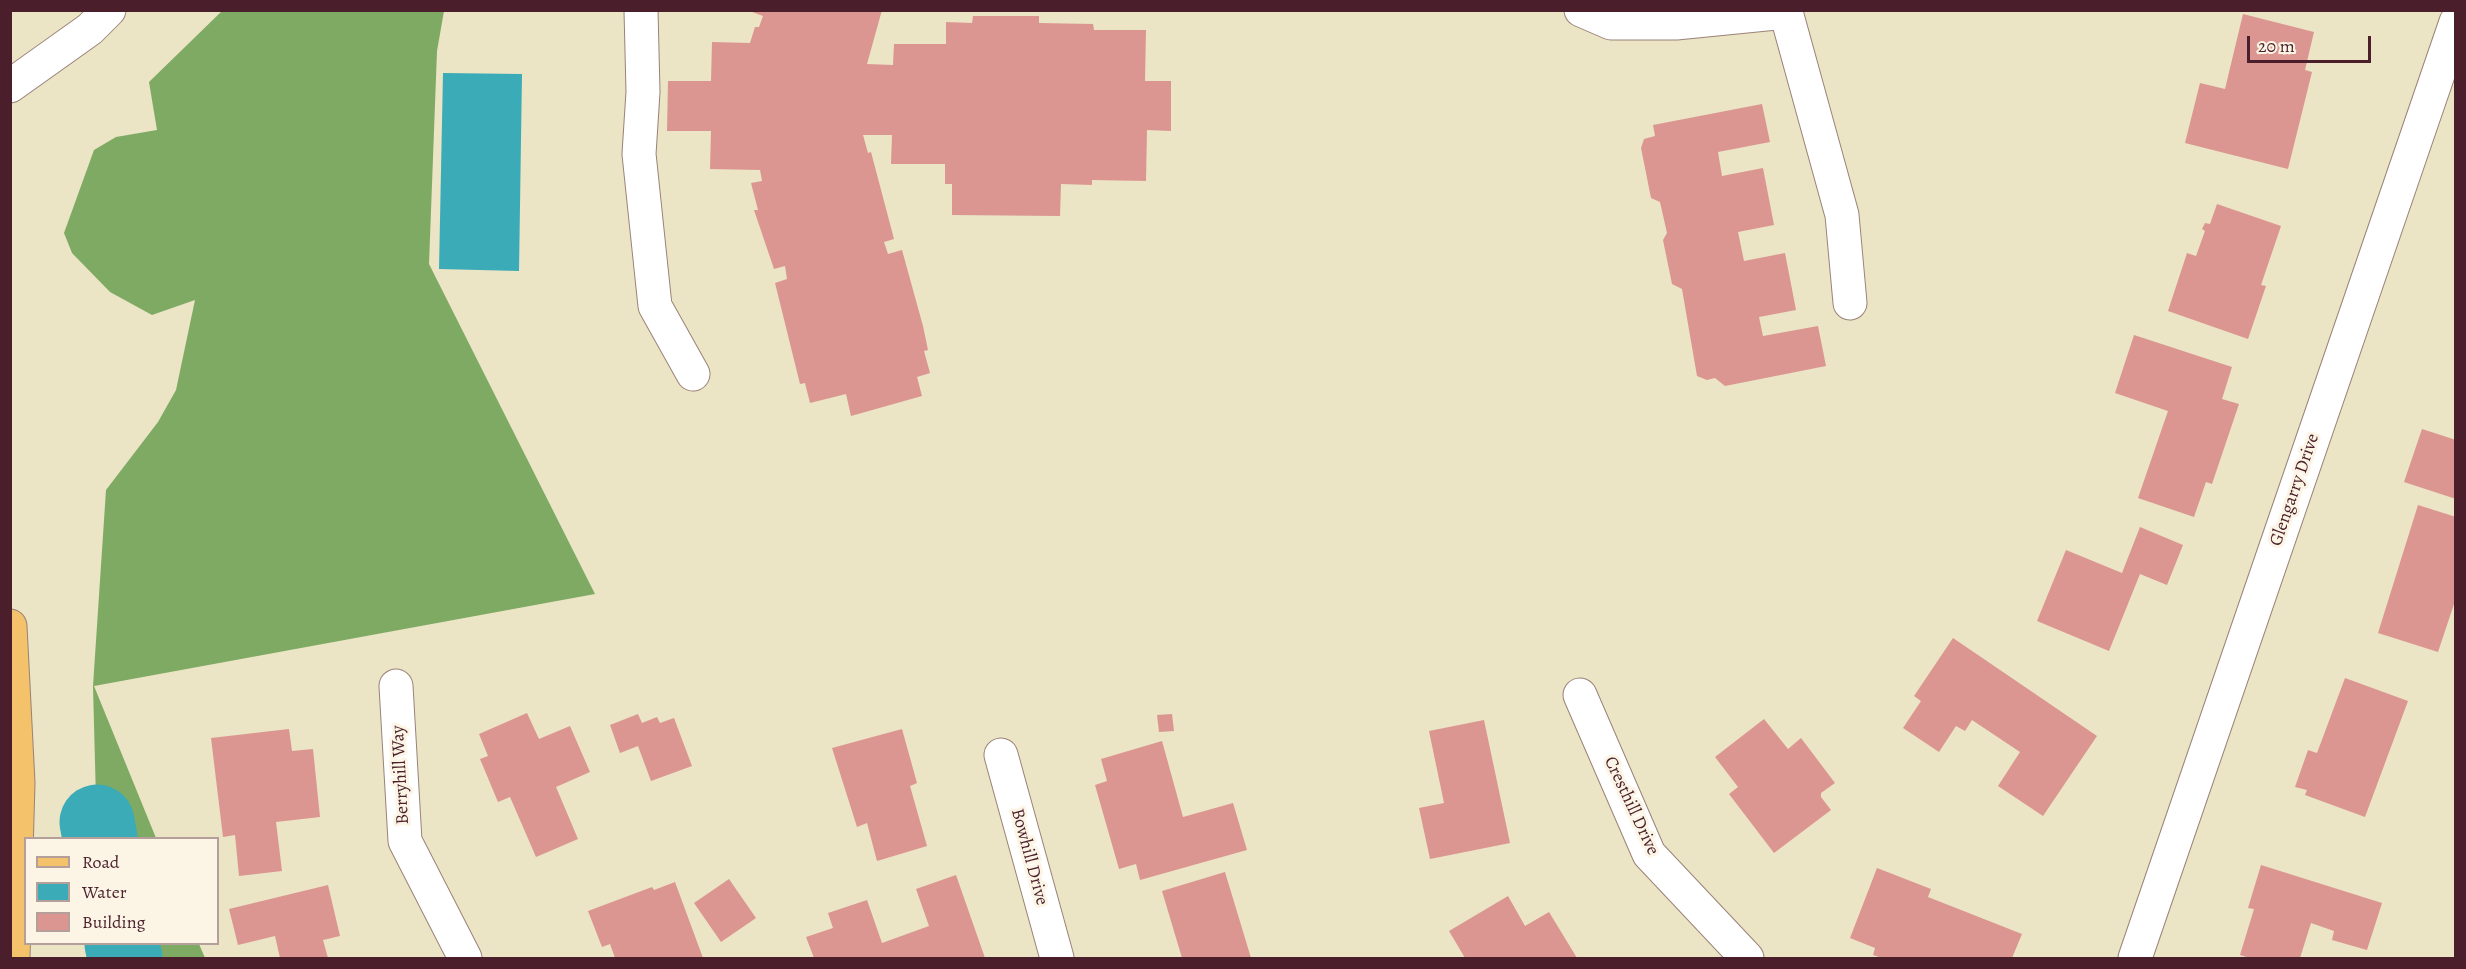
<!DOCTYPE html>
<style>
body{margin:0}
#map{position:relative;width:2466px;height:969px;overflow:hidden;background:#ebe4c5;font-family:Alegreya,serif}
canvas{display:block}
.frame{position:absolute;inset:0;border:12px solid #4a1f2b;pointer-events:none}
.legend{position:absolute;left:24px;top:837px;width:195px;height:108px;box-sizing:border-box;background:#fcf5e5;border:2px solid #b59f9b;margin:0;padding:8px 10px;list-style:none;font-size:18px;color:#4a1f2b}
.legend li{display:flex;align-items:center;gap:12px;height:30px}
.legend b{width:30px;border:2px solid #b59f9b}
.scale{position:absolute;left:2247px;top:36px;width:124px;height:27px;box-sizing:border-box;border:3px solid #4a1f2b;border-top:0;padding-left:8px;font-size:18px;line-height:21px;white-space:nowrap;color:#4a1f2b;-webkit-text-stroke:4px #fcf5e5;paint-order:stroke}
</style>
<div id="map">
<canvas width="2466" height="969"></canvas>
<div class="frame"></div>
<ul class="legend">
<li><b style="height:8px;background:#f3c26a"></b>Road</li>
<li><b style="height:16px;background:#3babb7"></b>Water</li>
<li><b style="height:16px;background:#db9691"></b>Building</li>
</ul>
<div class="scale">20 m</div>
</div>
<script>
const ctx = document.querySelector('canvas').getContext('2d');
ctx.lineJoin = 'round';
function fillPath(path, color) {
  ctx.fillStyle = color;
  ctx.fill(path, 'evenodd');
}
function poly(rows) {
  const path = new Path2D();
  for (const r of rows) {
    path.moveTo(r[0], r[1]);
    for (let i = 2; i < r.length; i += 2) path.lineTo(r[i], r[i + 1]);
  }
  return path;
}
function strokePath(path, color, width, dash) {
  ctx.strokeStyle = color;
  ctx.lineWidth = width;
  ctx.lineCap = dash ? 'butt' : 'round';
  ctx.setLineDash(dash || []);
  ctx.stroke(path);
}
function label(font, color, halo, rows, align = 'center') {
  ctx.font = font + ' Alegreya,serif';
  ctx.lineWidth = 6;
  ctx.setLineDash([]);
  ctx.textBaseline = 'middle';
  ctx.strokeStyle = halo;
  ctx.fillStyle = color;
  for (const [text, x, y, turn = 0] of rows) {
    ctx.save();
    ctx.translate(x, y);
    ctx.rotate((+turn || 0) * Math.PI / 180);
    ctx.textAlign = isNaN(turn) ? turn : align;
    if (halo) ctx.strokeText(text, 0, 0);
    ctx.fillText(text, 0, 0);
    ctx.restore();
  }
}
const forest = poly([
 [223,10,444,11,437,51,429,264,595,594,94,686,156,838,97,838,93,686,106,490,158,422,176,390,195,300,152,315,110,292,72,253,64,233,94,150,116,137,157,130,149,82],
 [99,944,199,944,205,958,100,958]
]);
const water = poly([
 [443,73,522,74,519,271,439,269]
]);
const river = poly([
 [97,822,100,838],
 [122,944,125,958]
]);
const building = poly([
 [747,10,882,10,867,64,893,65,894,44,946,44,946,22,972,23,973,16,1039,16,1039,23,1093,24,1094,30,1146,30,1145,81,1171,81,1171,131,1147,130,1146,181,1092,180,1092,185,1061,184,1060,216,952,215,952,184,945,184,945,164,891,164,892,135,863,135,868,153,871,152,894,239,884,242,888,254,902,250,923,326,928,350,924,351,930,373,917,377,922,396,851,416,846,394,810,403,805,383,800,384,775,283,787,279,785,266,774,269,754,210,758,210,751,183,762,181,760,170,710,169,711,131,667,131,668,81,711,81,712,42,750,43,755,27,759,27,763,16],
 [2243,14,2314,32,2305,70,2312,72,2288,169,2185,143,2200,83,2225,89],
 [1762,104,1770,142,1718,152,1722,176,1763,168,1774,225,1738,232,1744,261,1785,253,1796,310,1759,317,1763,336,1818,326,1826,366,1725,386,1715,378,1707,380,1697,376,1682,289,1672,284,1663,240,1667,233,1660,202,1651,198,1641,148,1644,139,1655,136,1653,125],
 [2217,204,2281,226,2261,285,2266,286,2248,339,2168,311,2187,253,2196,256,2205,231,2202,229,2205,223,2210,224],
 [2134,335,2232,367,2222,399,2239,404,2212,484,2206,482,2194,517,2138,498,2168,411,2115,393],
 [2422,429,2456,440,2456,499,2404,482],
 [2418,505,2456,517,2456,598,2438,652,2378,633],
 [2140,527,2183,545,2167,585,2140,574,2109,651,2037,621,2066,550,2122,573],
 [1953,638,2097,736,2043,816,1998,786,2020,752,1972,720,1965,731,1956,726,1939,752,1903,728,1921,701,1914,696],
 [2345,678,2408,701,2365,817,2305,795,2307,790,2295,787,2308,750,2317,753],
 [527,713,539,739,570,726,590,772,556,787,578,839,536,857,510,797,498,802,480,759,488,756,479,734],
 [638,714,642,723,657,717,660,723,674,718,692,766,651,781,638,746,620,753,610,725],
 [1172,714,1174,731,1159,732,1157,715],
 [1764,719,1788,749,1801,738,1835,783,1821,793,1821,797,1831,810,1774,853,1729,794,1738,787,1715,757],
 [1484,720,1510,843,1430,859,1419,808,1444,803,1429,731],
 [289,729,292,751,313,749,320,817,276,822,282,871,239,876,235,835,223,837,211,738],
 [902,729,917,783,910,786,927,846,877,861,867,823,857,827,832,748],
 [1162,741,1183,817,1233,803,1247,850,1140,880,1136,864,1119,869,1095,785,1107,781,1101,759],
 [2261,865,2382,903,2367,950,2332,940,2334,931,2311,923,2300,958,2250,958,2240,955,2254,909,2248,908],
 [1877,868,1931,889,1928,897,2022,934,2012,958,1882,958,1873,955,1875,948,1850,938],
 [1225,872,1251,958,1182,958,1162,891],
 [956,875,985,958,814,958,806,937,833,928,828,913,867,900,882,943,929,926,916,889],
 [729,879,756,918,721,942,694,903],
 [675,882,703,958,615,958,610,944,602,947,588,911,652,887,654,890],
 [328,885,340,936,323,940,328,958,280,958,275,936,238,945,229,909],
 [1508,896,1525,926,1549,912,1577,958,1465,958,1449,931]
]);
const minor = poly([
 [641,10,643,92,639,154,655,306,693,374],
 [1581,10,1611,23,1676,23,1786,12,1842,215,1850,303],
 [10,86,90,29,109,10],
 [396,686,405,841,465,958],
 [1580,695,1649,854,1747,958],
 [1001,755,1057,958],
 [2135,958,2456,22]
]);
const major = poly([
 [10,626,18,783,13,958]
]);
const streetNames = [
 ["Glengarry Drive",2295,490,-71],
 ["Berryhill Way",401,775,-93],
 ["Cresthill Drive",1631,806,65],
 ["Bowhill Drive",1029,857,75]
];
fillPath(forest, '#7eaa63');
fillPath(water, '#3babb7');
strokePath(river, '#3babb7', 75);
fillPath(building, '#db9691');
strokePath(minor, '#9a8278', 35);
strokePath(major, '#9a8278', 35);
strokePath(minor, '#fff', 33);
strokePath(major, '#f3c26a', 33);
label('18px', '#4a1f2b', '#fcf5e5', streetNames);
</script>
